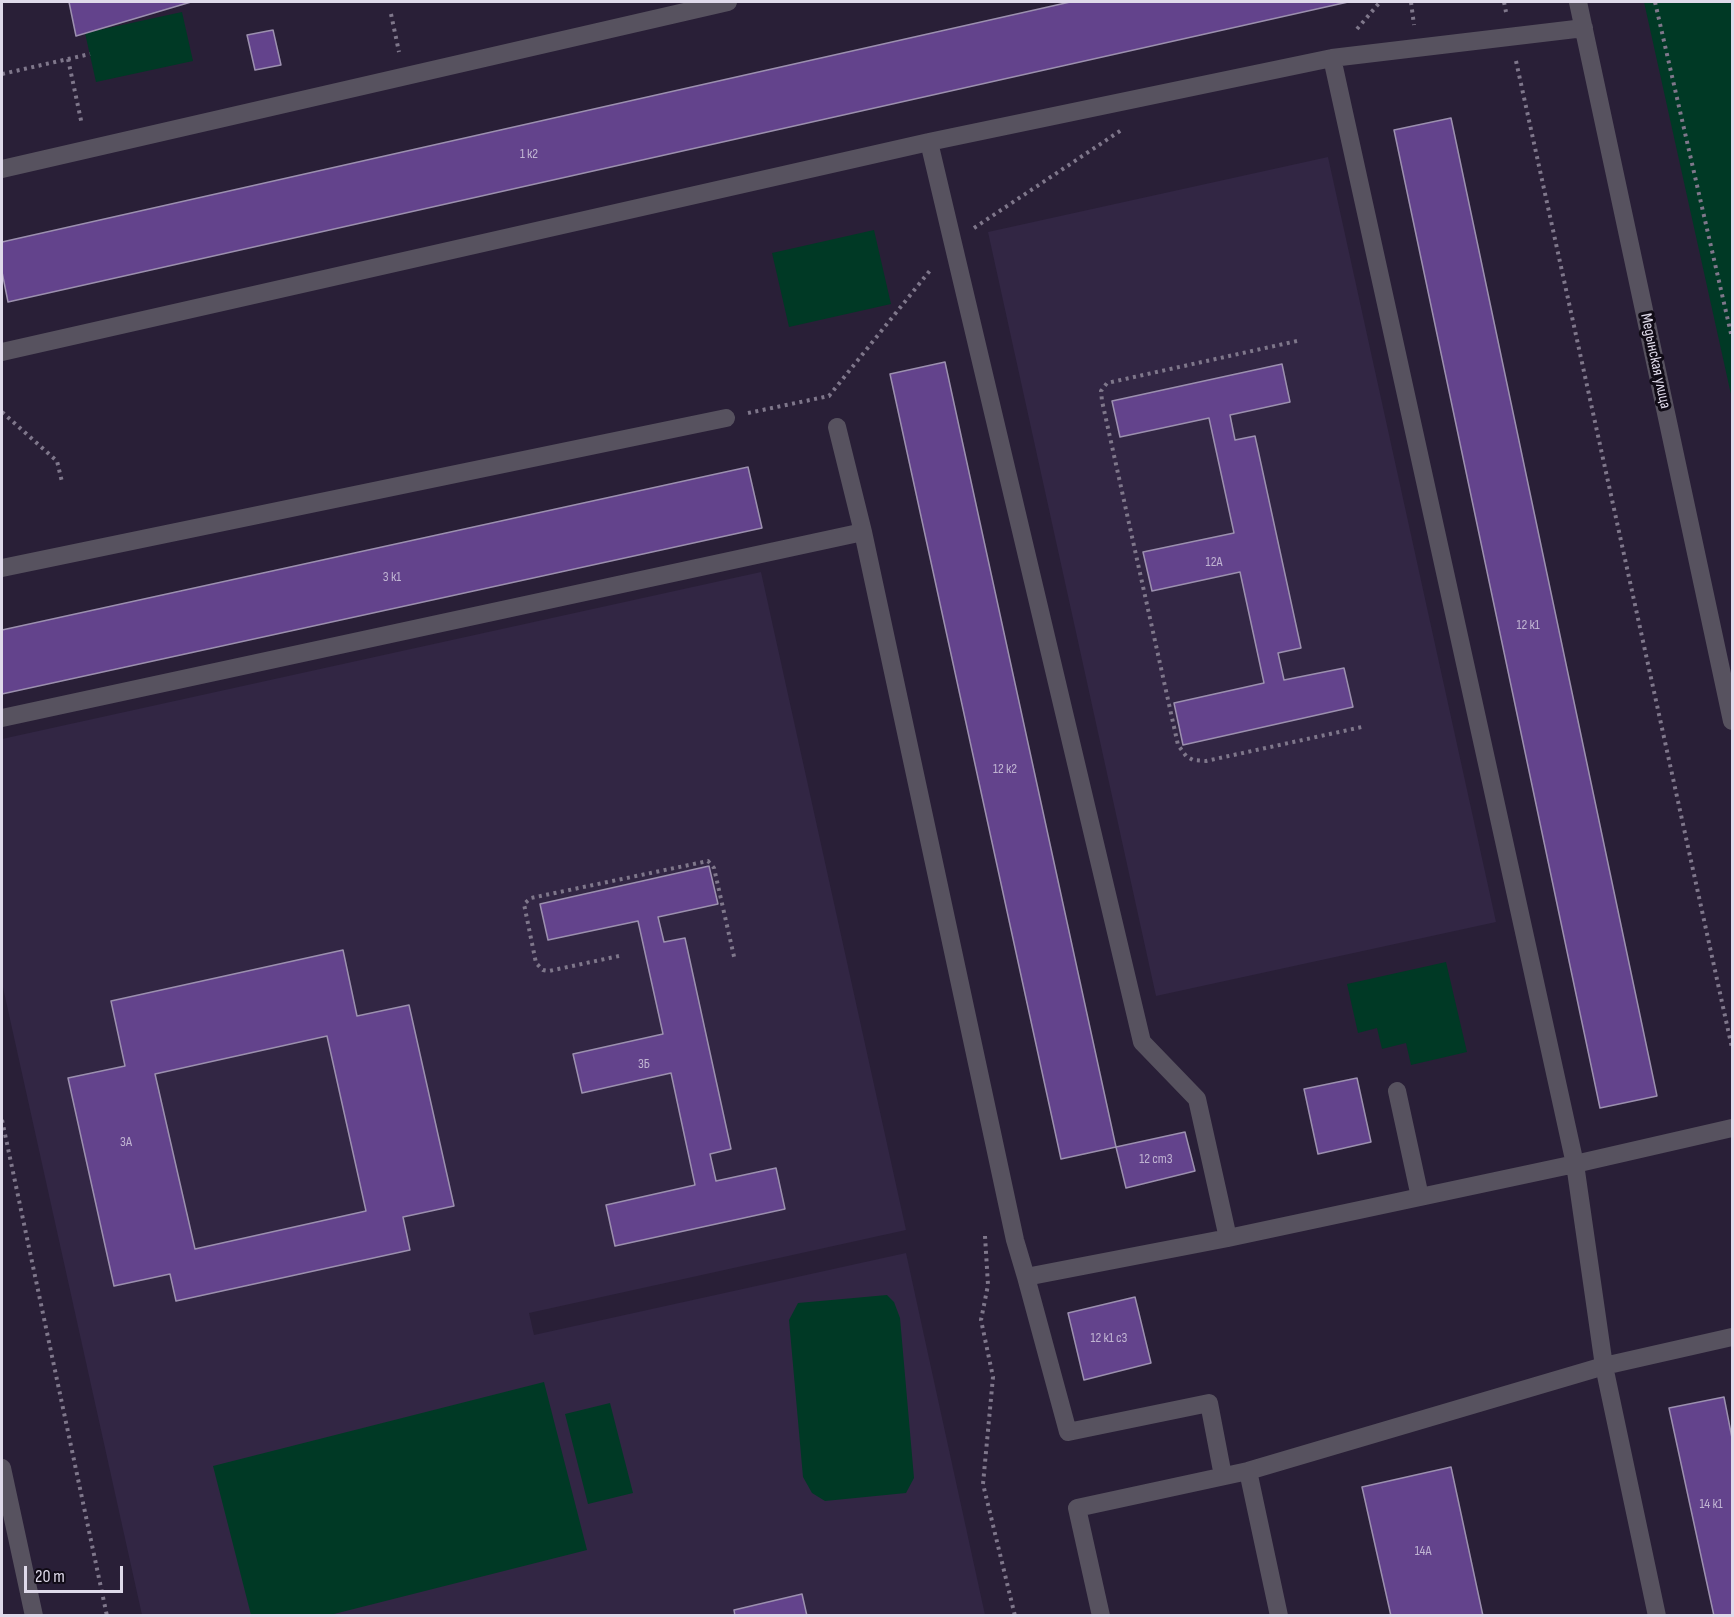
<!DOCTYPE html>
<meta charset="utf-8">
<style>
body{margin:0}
#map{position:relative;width:1734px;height:1617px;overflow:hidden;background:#291f37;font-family:"Sofia Sans Condensed",sans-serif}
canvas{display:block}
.frame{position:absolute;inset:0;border:3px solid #dfdaea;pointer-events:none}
.scale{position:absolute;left:24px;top:1566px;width:99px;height:27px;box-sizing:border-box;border:3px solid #dfdaea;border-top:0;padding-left:8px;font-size:18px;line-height:21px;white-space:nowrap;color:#dfdaea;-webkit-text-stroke:4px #100b16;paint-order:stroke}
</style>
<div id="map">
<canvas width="1734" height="1617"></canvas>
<div class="frame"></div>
<div class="scale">20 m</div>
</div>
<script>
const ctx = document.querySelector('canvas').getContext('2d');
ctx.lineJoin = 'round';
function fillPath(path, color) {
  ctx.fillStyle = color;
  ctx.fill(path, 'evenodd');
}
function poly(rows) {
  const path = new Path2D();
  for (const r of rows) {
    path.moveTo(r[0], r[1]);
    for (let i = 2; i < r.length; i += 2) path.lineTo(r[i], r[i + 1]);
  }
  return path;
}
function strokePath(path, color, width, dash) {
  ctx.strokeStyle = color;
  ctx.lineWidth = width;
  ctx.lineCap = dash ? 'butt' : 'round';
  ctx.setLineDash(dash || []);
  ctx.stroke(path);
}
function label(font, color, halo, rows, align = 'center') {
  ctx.font = font + ' "Sofia Sans Condensed",sans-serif';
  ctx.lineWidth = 6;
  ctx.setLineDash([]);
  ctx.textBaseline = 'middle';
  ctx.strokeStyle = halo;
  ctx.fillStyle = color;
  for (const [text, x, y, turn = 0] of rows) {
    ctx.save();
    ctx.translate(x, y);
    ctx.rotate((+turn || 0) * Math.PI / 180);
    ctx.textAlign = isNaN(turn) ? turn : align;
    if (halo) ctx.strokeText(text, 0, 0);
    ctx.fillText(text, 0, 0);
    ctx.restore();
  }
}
const built = poly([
 [1328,157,1496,922,1156,996,988,232],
 [761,572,906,1230,529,1313,534,1335,906,1253,985,1615,142,1615,2,983,2,739]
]);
const green = poly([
 [1644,2,1732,2,1732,399],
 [182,12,193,61,96,82,85,33],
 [874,230,891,304,789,327,772,253],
 [1446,962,1467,1052,1411,1065,1406,1043,1382,1049,1377,1028,1358,1033,1347,984],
 [887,1295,894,1302,900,1318,914,1478,906,1493,825,1501,812,1493,803,1477,789,1320,798,1303],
 [544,1382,587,1550,330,1615,251,1615,213,1466],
 [610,1403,633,1493,588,1504,565,1414]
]);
const building = poly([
 [69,2,191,2,76,36,69,2],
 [1070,2,1348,2,8,302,2,272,2,242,1070,2],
 [273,30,281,65,255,70,247,35,273,30],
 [1451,118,1657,1096,1600,1108,1394,130,1451,118],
 [945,362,1116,1147,1061,1159,890,374,945,362],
 [1282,364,1290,402,1230,415,1235,440,1255,436,1301,648,1278,653,1284,680,1344,668,1353,707,1183,745,1174,703,1264,683,1240,572,1152,591,1143,552,1234,533,1209,418,1120,437,1112,401,1282,364],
 [748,467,762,528,2,694,2,630,748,467],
 [709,866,718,904,658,917,664,942,685,938,731,1149,710,1154,716,1181,776,1168,785,1209,615,1246,606,1205,695,1185,671,1073,582,1093,573,1054,663,1034,638,921,548,940,540,904,709,866],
 [343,950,357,1016,409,1005,454,1206,403,1217,410,1250,176,1301,170,1274,114,1286,68,1078,125,1066,111,1001,343,950],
 [327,1036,366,1211,195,1249,155,1074,327,1036],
 [1357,1078,1371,1142,1318,1154,1304,1089,1357,1078],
 [1185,1132,1195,1171,1126,1188,1116,1147,1185,1132],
 [1135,1297,1151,1363,1084,1380,1068,1313,1135,1297],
 [1724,1397,1732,1438,1732,1616,1714,1616,1669,1408,1724,1397],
 [1451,1467,1483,1616,1391,1616,1362,1487,1451,1467],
 [802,1594,807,1616,735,1616,734,1610,802,1594]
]);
const path = poly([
 [1411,2,1414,25],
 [1504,2,1506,12],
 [1655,2,1732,338],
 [391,14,399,52],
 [1357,29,1380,2],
 [68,59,82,125],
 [1516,61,1732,1048],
 [2,74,90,54],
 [974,228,1123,129],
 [1297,341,1107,383,1101,391,1102,401,1178,745,1186,756,1193,760,1206,761,1362,727],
 [2,412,57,461,62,482],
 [748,413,829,396,932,268],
 [619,956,549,971,543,970,536,963,524,904,531,898,708,861,714,868,735,961],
 [2,1120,107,1616],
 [985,1236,988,1285,981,1320,993,1377,983,1484,1015,1616]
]);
const minor = poly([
 [1578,2,1732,721],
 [1332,58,1575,1164,1732,1128],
 [929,142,1142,1042,1197,1099,1228,1238],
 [2,169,728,2],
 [2,352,929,142,1332,58,1584,28],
 [837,427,863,532,1015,1240,1026,1277,1228,1238,1575,1164,1604,1366,1657,1616],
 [2,568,726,418],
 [2,718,863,532],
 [1397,1091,1420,1197],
 [1026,1277,1068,1432,1209,1403,1223,1476],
 [2,1468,34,1616],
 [1248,1471,1279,1616],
 [1101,1616,1077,1508,1248,1471,1604,1366,1732,1337]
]);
const numberNames = [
 ["1 к2",529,154],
 ["12А",1214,562],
 ["3 к1",392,577],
 ["12 к1",1528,625],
 ["12 к2",1005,769],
 ["3Б",644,1064],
 ["3А",126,1142],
 ["12 ст3",1156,1159],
 ["12 к1 с3",1109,1338],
 ["14 к1",1711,1504],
 ["14А",1423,1551]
];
const streetNames = [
 ["Медынская улица",1655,361,78]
];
fillPath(built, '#322644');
fillPath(green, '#003925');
fillPath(building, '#63438c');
strokePath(building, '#9c90af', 1.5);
strokePath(path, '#7f778b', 4, [3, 4.5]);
strokePath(minor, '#57525f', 18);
label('14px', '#c0b4d2', null, numberNames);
label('16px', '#dfdaea', '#100b16', streetNames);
</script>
